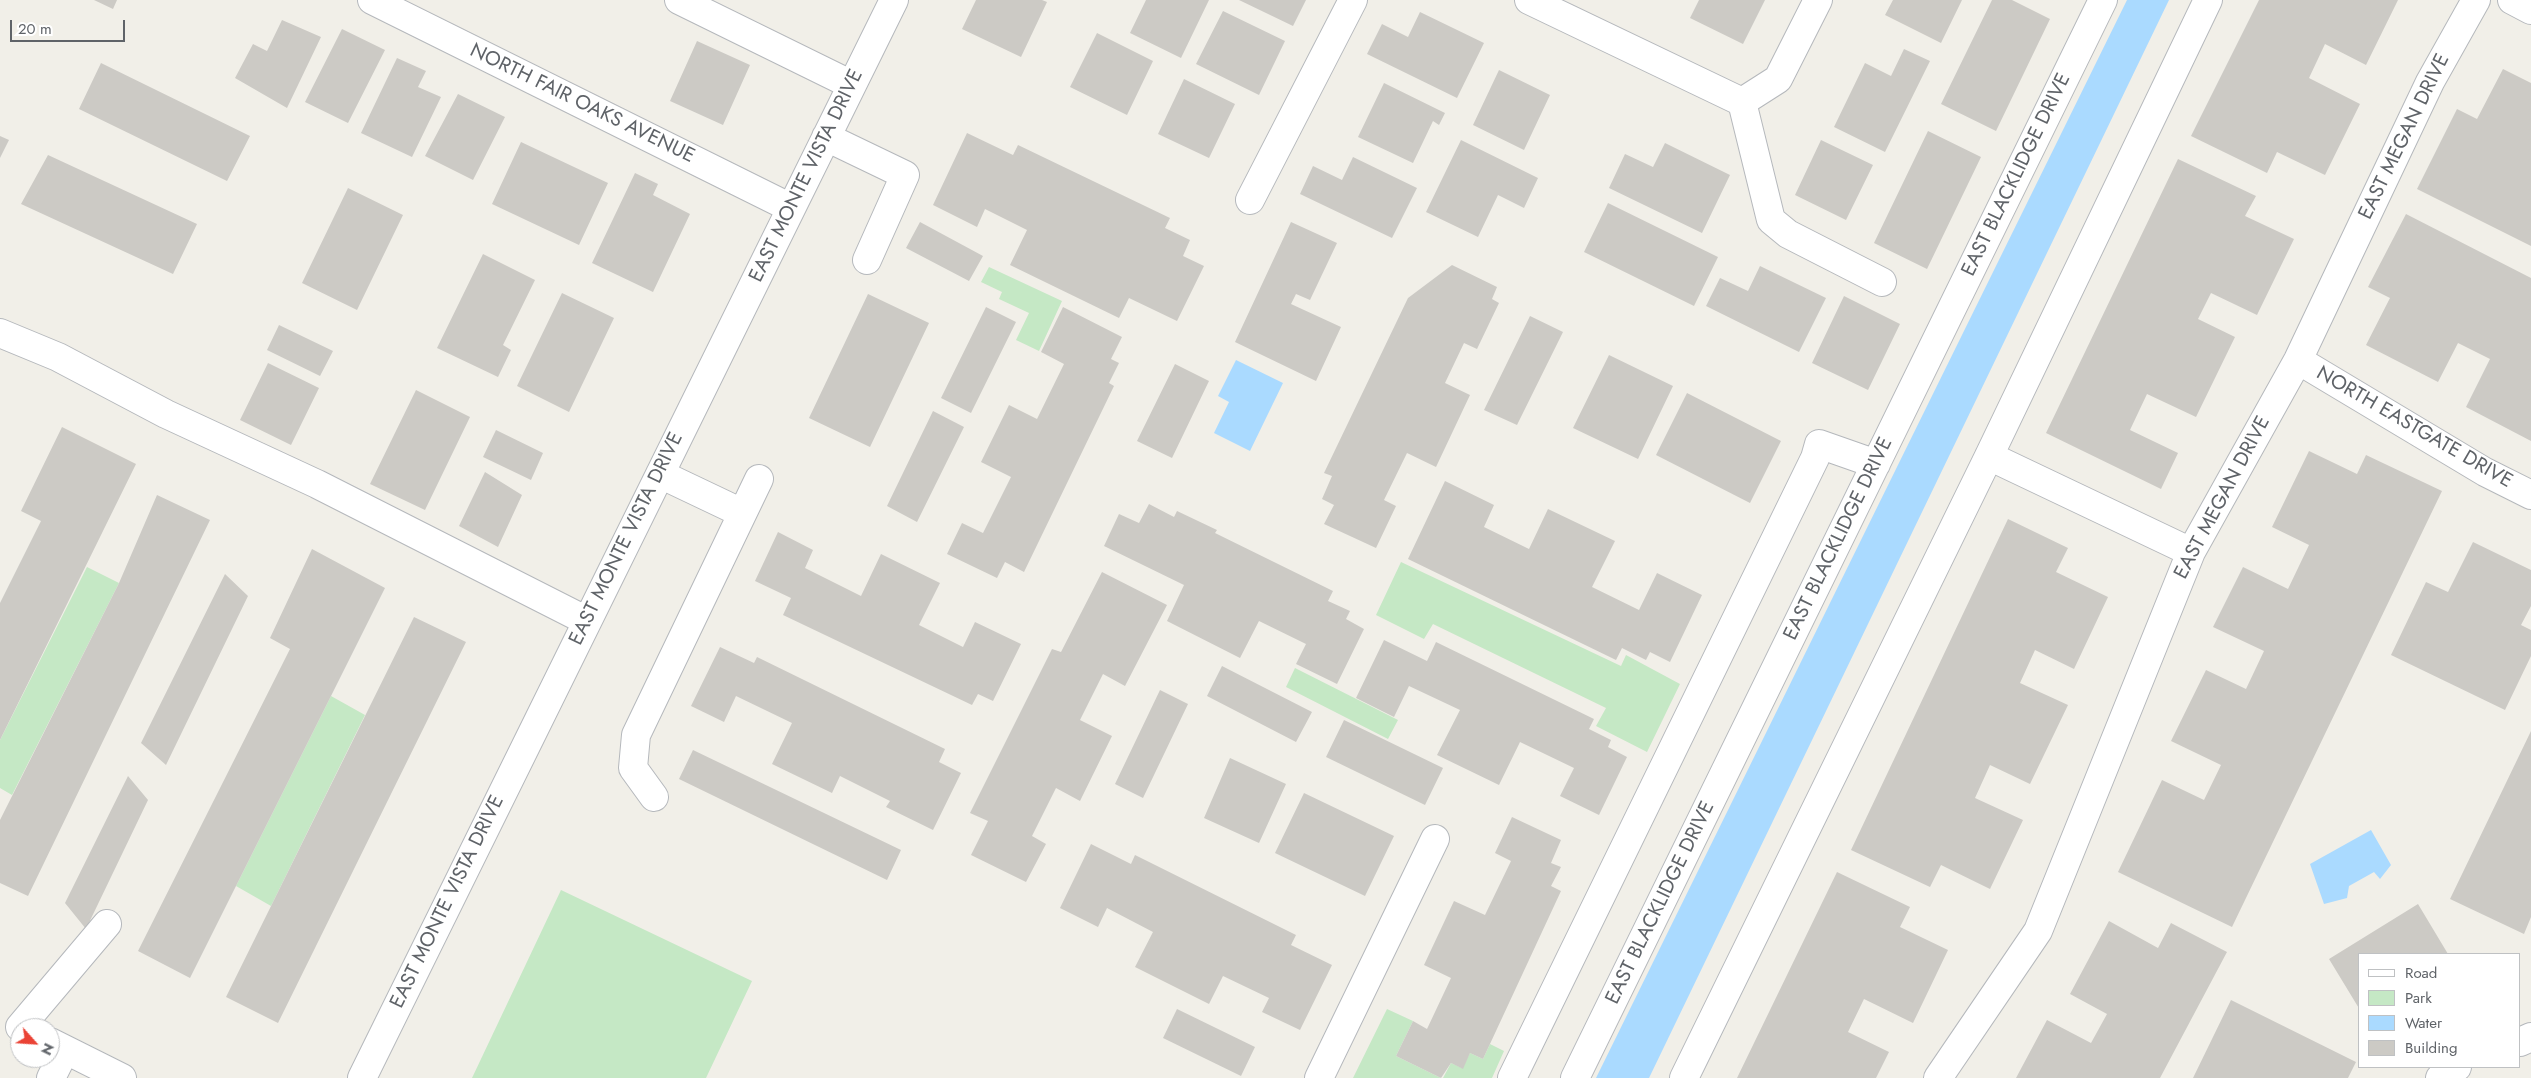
<!DOCTYPE html>
<style>
body{margin:0}
#map{position:relative;width:2531px;height:1078px;overflow:hidden;background:#f1efe8;font-family:Jost,sans-serif}
canvas{display:block}
.legend{position:absolute;left:2358px;top:953px;width:162px;height:115px;box-sizing:border-box;background:#fff;border:1px solid #bfc1c3;margin:0;padding:6px 9px;list-style:none;font-size:15px;color:#5f6368}
.legend li{display:flex;align-items:center;gap:10px;height:25px}
.legend b{width:25px;border:1px solid #bfc1c3}
.north{position:absolute;left:10px;top:1018px;width:50px;height:50px;box-sizing:border-box;background:#fff;border:1px solid #bfc1c3;border-radius:50%;rotate:116deg;font-size:14px;font-weight:700;line-height:20px;text-align:center;color:#5f6368}
.north::after{content:'';display:block;margin:auto;width:18px;height:22px;background:#ea4335;clip-path:polygon(50% 0,100% 100%,50% 72%,0 100%)}
.scale{position:absolute;left:10px;top:20px;width:115px;height:22px;box-sizing:border-box;border:2px solid #5f6368;border-top:0;padding-left:6px;font-size:15px;line-height:18px;white-space:nowrap;color:#5f6368;-webkit-text-stroke:4px #fff;paint-order:stroke}
</style>
<div id="map">
<canvas width="2531" height="1078"></canvas>
<ul class="legend">
<li><b style="height:6px;background:#fff"></b>Road</li>
<li><b style="height:14px;background:#c5e8c5"></b>Park</li>
<li><b style="height:14px;background:#aadaff"></b>Water</li>
<li><b style="height:14px;background:#cccac5"></b>Building</li>
</ul>
<div class="north">N</div>
<div class="scale">20 m</div>
</div>
<script>
const ctx = document.querySelector('canvas').getContext('2d');
ctx.lineJoin = 'round';
function fillPath(path, color) {
  ctx.fillStyle = color;
  ctx.fill(path, 'evenodd');
}
function poly(rows) {
  const path = new Path2D();
  for (const r of rows) {
    path.moveTo(r[0], r[1]);
    for (let i = 2; i < r.length; i += 2) path.lineTo(r[i], r[i + 1]);
  }
  return path;
}
function strokePath(path, color, width, dash) {
  ctx.strokeStyle = color;
  ctx.lineWidth = width;
  ctx.lineCap = dash ? 'butt' : 'round';
  ctx.setLineDash(dash || []);
  ctx.stroke(path);
}
function label(font, color, halo, rows, align = 'center') {
  ctx.font = font + ' Jost,sans-serif';
  ctx.lineWidth = 4;
  ctx.setLineDash([]);
  ctx.textBaseline = 'middle';
  ctx.strokeStyle = halo;
  ctx.fillStyle = color;
  for (const [text, x, y, turn = 0] of rows) {
    ctx.save();
    ctx.translate(x, y);
    ctx.rotate((+turn || 0) * Math.PI / 180);
    ctx.textAlign = isNaN(turn) ? turn : align;
    if (halo) ctx.strokeText(text, 0, 0);
    ctx.fillText(text, 0, 0);
    ctx.restore();
  }
}
const green = poly([
 [989,267,1062,301,1039,351,1016,340,1029,313,999,299,1002,292,981,282],
 [1401,562,1621,666,1626,655,1680,684,1647,752,1596,726,1606,708,1433,624,1424,639,1376,615],
 [87,567,119,583,12,795,0,788,0,740],
 [1295,668,1398,720,1388,739,1286,687],
 [331,696,365,715,271,906,236,886],
 [561,890,752,981,706,1078,472,1078],
 [1387,1009,1413,1021,1396,1056,1441,1078,1353,1078],
 [1490,1044,1504,1051,1492,1078,1443,1078,1451,1063,1462,1068,1470,1053,1483,1059]
]);
const water = poly([
 [2127,0,2169,0,1649,1078,1596,1078],
 [1236,360,1283,383,1250,451,1214,433,1229,402,1218,396],
 [2371,830,2391,865,2380,879,2374,872,2349,886,2347,898,2324,904,2310,864]
]);
const building = poly([
 [94,0,117,0,113,9],
 [976,0,1042,0,1047,2,1021,57,962,29],
 [1146,0,1209,0,1181,58,1130,33],
 [1239,0,1306,0,1293,26],
 [1699,0,1765,0,1743,44,1690,18],
 [1893,0,1962,0,1941,43,1885,15],
 [1992,0,2012,0,2050,19,1996,131,1941,104],
 [2259,0,2398,0,2366,65,2325,44,2309,78,2360,104,2325,175,2277,152,2267,173,2191,136],
 [1223,11,1285,41,1259,95,1196,64],
 [1420,12,1484,43,1457,98,1367,54,1382,24,1408,37],
 [282,20,321,37,287,108,235,78,253,44,267,51],
 [342,29,385,50,348,123,305,102],
 [1097,33,1153,61,1127,115,1070,87],
 [697,41,750,65,723,125,670,101],
 [1904,49,1930,61,1885,152,1834,127,1865,63,1891,76],
 [397,58,426,71,418,87,441,97,412,157,361,133],
 [101,63,250,136,227,181,79,109],
 [2503,69,2531,83,2531,246,2417,189,2457,109,2477,119],
 [1499,70,1550,95,1524,150,1473,125],
 [1184,79,1235,104,1209,158,1158,134],
 [1384,83,1445,113,1439,125,1433,121,1413,163,1358,137],
 [458,94,505,117,473,180,425,156],
 [1928,131,1981,157,1927,269,1874,243],
 [967,133,1013,155,1018,145,1170,218,1165,228,1190,240,1183,256,1204,266,1177,321,1129,298,1119,318,1010,265,1027,230,985,209,977,227,933,205],
 [0,136,9,140,0,158],
 [1461,140,1538,178,1524,208,1498,195,1478,237,1426,212],
 [1821,140,1873,165,1846,220,1795,195],
 [521,142,608,183,579,245,492,204],
 [1665,143,1730,175,1702,233,1609,188,1625,154,1653,167],
 [48,155,197,224,173,274,21,204],
 [1353,157,1417,188,1392,238,1300,194,1313,166,1342,180],
 [2178,159,2256,196,2245,216,2294,239,2257,315,2211,293,2198,319,2235,337,2196,417,2147,394,2130,430,2178,453,2161,489,2046,433],
 [635,173,658,184,653,195,690,214,653,292,592,263],
 [348,188,403,215,357,310,302,283],
 [1608,203,1718,257,1694,306,1584,252],
 [2406,214,2531,278,2531,441,2466,407,2490,359,2458,343,2438,382,2366,345,2390,298,2368,287],
 [920,222,983,256,969,281,906,248],
 [1291,222,1337,243,1310,300,1296,294,1291,304,1341,327,1316,381,1235,342],
 [483,254,535,280,503,345,511,350,498,377,437,348],
 [1452,265,1497,287,1492,299,1499,303,1477,349,1464,343,1445,383,1470,395,1436,467,1407,453,1384,500,1396,506,1376,548,1324,524,1334,505,1322,499,1332,476,1324,473,1408,298],
 [1760,266,1826,298,1799,352,1706,306,1720,278,1748,291],
 [562,293,614,318,569,412,517,386],
 [868,294,929,323,870,447,809,418],
 [1844,296,1900,324,1868,390,1812,363],
 [986,307,1016,322,971,413,941,398],
 [1063,307,1122,337,1111,359,1119,363,1109,383,1114,386,1024,572,1005,562,997,578,947,554,962,523,983,533,1011,477,981,462,1009,405,1037,419,1064,364,1041,352],
 [1530,316,1563,332,1517,425,1484,410],
 [279,325,333,351,320,376,267,350],
 [1609,355,1673,386,1638,459,1573,428],
 [268,363,319,388,291,445,240,420],
 [1175,364,1209,381,1172,458,1137,441],
 [416,390,470,417,425,510,370,484],
 [1687,393,1781,441,1750,503,1656,455],
 [933,411,964,427,917,522,887,506],
 [62,427,136,464,0,740,0,603,41,521,21,511],
 [496,430,543,453,531,480,483,457],
 [2309,451,2357,474,2366,455,2442,491,2232,927,2118,872,2162,780,2204,800,2221,765,2171,741,2206,670,2246,689,2264,651,2213,627,2243,567,2288,589,2309,545,2272,527],
 [485,472,522,495,498,547,459,526],
 [1445,481,1494,505,1484,527,1529,549,1548,509,1615,541,1592,587,1639,610,1657,573,1702,595,1670,662,1650,652,1646,660,1622,648,1616,660,1408,559],
 [157,495,210,520,28,896,0,883,0,820,119,583],
 [1149,504,1174,517,1177,511,1217,530,1215,533,1333,591,1328,601,1350,611,1346,619,1364,629,1337,684,1296,664,1306,644,1259,621,1240,658,1167,621,1184,585,1104,546,1119,514,1139,523],
 [2008,519,2068,548,2056,572,2108,597,2074,669,2035,650,2020,683,2068,705,2030,784,1990,765,1975,798,2023,820,1990,889,1941,865,1930,887,1851,850],
 [778,532,813,550,805,568,861,596,881,554,940,583,919,625,963,647,975,622,1021,644,993,701,978,694,972,705,783,615,791,598,755,581],
 [2473,542,2531,570,2531,606,2521,625,2531,630,2531,656,2505,710,2391,655,2426,582,2448,592],
 [312,549,385,588,190,978,138,951,290,649,270,638],
 [1102,572,1167,605,1125,686,1103,674,1080,720,1112,736,1080,801,1056,788,1032,836,1046,844,1026,882,971,855,988,821,970,813,1052,649,1061,652],
 [225,574,248,596,166,765,141,743],
 [414,617,466,642,278,1023,226,997],
 [1384,640,1427,661,1436,642,1594,719,1589,729,1611,740,1608,747,1627,757,1599,815,1560,796,1574,768,1520,742,1499,785,1437,755,1460,710,1409,686,1394,717,1356,698],
 [720,647,754,663,757,657,945,749,939,762,961,773,933,830,886,807,890,801,840,776,832,793,772,764,792,723,736,696,724,722,691,706],
 [1222,666,1312,712,1296,742,1207,696],
 [1160,690,1188,704,1143,798,1115,784],
 [1344,720,1443,768,1425,805,1326,757],
 [2531,731,2531,917,2524,934,2450,899],
 [693,750,901,850,887,880,679,779],
 [1230,758,1286,784,1259,843,1204,818],
 [128,776,148,800,86,929,65,903],
 [1304,793,1394,836,1365,896,1275,853],
 [1512,817,1561,840,1551,863,1561,867,1551,886,1561,891,1483,1059,1470,1053,1463,1069,1451,1063,1441,1078,1396,1056,1413,1021,1427,1029,1451,978,1424,965,1454,901,1485,915,1511,861,1495,853],
 [1091,844,1131,864,1135,855,1296,935,1291,945,1332,965,1300,1030,1262,1012,1269,998,1223,976,1209,1004,1135,967,1153,932,1107,908,1098,927,1060,908],
 [1837,872,1910,907,1900,927,1948,950,1913,1023,1864,999,1848,1032,1889,1052,1876,1078,1737,1078],
 [2418,904,2448,954,2360,954,2360,1010,2329,959],
 [2109,921,2158,948,2171,923,2227,952,2160,1078,2016,1078,2047,1020,2091,1043,2107,1014,2070,994],
 [2231,1000,2356,1062,2348,1078,2193,1078],
 [1177,1009,1255,1047,1241,1076,1163,1038]
]);
const minor = poly([
 [372,0,791,208],
 [679,0,852,85],
 [1529,0,1742,102,1778,79,1818,0],
 [2512,0,2531,10],
 [1742,102,1771,220,1788,234,1882,282],
 [826,137,905,175,867,260],
 [1250,200,1353,0],
 [0,333,58,357,166,414,317,484,587,621],
 [2298,360,2485,472,2531,495],
 [1989,456,2191,552],
 [660,474,742,513],
 [654,797,633,768,636,735,759,479],
 [20,1027,107,924],
 [50,1042,122,1078],
 [2520,1042,2531,1037],
 [51,1078,65,1050],
 [362,1078,894,0],
 [1319,1078,1435,839],
 [1512,1078,1815,458,1819,444,1876,464],
 [1575,1078,2103,0],
 [1684,1078,1989,456,2208,0],
 [1938,1078,2038,931,2191,552,2298,360,2430,82,2476,0],
 [2440,1078,2457,1067]
]);
const streetNames = [
 ["NORTH FAIR OAKS AVENUE",582,104,26],
 ["EAST MEGAN DRIVE",2405,137,-64],
 ["EAST BLACKLIDGE DRIVE",2017,175,-64],
 ["EAST MONTE VISTA DRIVE",807,176,-64],
 ["NORTH EASTGATE DRIVE",2414,428,30],
 ["EAST MEGAN DRIVE",2223,498,-62],
 ["EAST MONTE VISTA DRIVE",627,539,-64],
 ["EAST BLACKLIDGE DRIVE",1839,539,-64],
 ["EAST MONTE VISTA DRIVE",448,902,-64],
 ["EAST BLACKLIDGE DRIVE",1661,903,-64]
];
fillPath(green, '#c5e8c5');
fillPath(water, '#aadaff');
fillPath(building, '#cccac5');
strokePath(minor, '#b5b8bc', 30);
strokePath(minor, '#fff', 28);
label('20px', '#5f6368', '#fff', streetNames);
</script>
